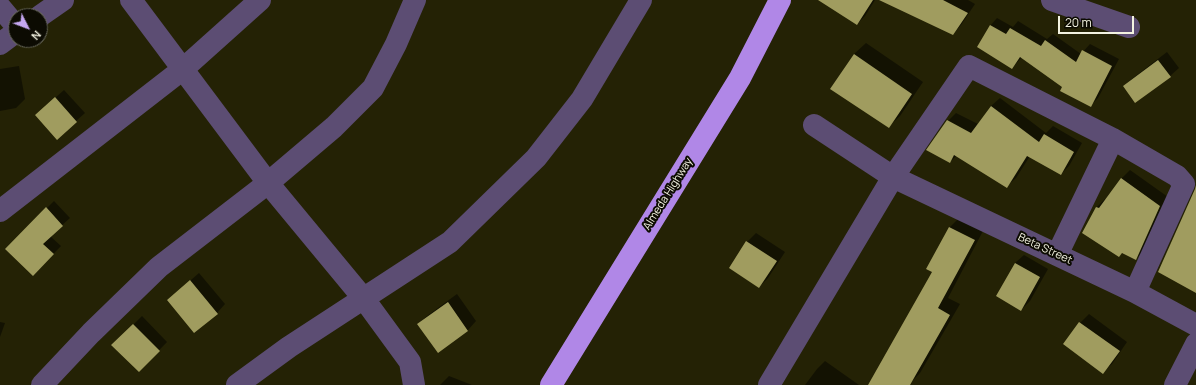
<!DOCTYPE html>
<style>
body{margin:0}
#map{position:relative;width:1196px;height:385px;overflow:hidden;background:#242205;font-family:Manrope,sans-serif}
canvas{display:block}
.north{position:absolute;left:8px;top:8px;width:40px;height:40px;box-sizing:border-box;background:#0c0b02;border:1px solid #68685b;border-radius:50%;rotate:132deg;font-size:11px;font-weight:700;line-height:16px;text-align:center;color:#f3f3e1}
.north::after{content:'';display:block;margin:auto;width:14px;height:18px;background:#c5a7f1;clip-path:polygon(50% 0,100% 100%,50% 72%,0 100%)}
.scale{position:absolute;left:1058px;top:16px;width:76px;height:18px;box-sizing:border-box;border:2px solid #f3f3e1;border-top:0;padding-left:5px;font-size:12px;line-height:14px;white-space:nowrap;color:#f3f3e1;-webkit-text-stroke:3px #0c0b02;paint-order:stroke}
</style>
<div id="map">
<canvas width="1196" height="385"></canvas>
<div class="north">N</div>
<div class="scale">20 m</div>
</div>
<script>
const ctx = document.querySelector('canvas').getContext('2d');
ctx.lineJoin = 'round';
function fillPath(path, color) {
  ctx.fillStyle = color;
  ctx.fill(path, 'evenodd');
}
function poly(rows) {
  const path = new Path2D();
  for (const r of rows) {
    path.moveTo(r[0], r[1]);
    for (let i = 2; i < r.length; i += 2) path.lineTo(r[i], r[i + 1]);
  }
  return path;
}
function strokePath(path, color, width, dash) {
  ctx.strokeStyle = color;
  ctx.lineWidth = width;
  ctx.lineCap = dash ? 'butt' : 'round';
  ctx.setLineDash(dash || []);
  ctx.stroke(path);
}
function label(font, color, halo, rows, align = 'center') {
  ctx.font = font + ' Manrope,sans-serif';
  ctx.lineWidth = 4;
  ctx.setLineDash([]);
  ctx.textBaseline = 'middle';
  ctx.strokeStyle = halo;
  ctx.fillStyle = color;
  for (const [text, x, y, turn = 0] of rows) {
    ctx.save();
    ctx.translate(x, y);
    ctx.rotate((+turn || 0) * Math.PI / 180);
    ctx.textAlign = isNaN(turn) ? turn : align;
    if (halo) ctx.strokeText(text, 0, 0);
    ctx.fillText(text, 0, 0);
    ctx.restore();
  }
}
const shadow = poly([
 [843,0,875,0,865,16,857,24],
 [881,0,968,0,975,4,961,25,953,34],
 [997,18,1013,27,1018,21,1047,39,1053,34,1081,54,1090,44,1119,59,1098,98,1091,105,1022,57,1012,68,990,26],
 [866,43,923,82,900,116,888,127,831,88,854,54],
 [1167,52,1179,68,1170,76,1124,86,1133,78],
 [19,66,25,99,16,108,0,111,0,69],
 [64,90,85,113,76,121,45,107],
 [1000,98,1046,133,1053,126,1082,143,1069,166,1061,174,1030,156,1016,178,1007,186,957,155,950,162,948,121,956,113,978,124,991,106],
 [1130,170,1168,197,1144,250,1136,259,1123,252,1119,256,1083,233,1097,207,1105,199,1107,200,1122,178],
 [54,201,70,218,50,236,61,246,33,275,6,249],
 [960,217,984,229,948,298,960,304,920,373,909,384,934,272,950,227],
 [756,233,785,252,768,278,759,287,730,268,747,242],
 [1024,255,1048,269,1030,301,1021,310,1015,263],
 [199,273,225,304,217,313,168,300],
 [457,294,476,321,468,330,438,352,418,324,427,316],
 [1089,314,1127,342,1112,364,1103,372,1080,323],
 [142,316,167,342,139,371,113,345],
 [0,322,5,323,0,337],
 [825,361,859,385,805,385,817,369],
 [449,376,472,385,440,385]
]);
const building = poly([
 [818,0,873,0,857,25],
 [879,0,943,0,968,13,953,35],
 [990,25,1006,34,1010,28,1041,46,1045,40,1076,62,1082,50,1112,66,1091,107,1060,91,1062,87,1020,57,1012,69,977,47],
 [854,54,912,94,889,128,830,89],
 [1158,60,1171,77,1135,103,1123,86],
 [55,97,77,122,57,140,35,115],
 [991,106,1039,142,1044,134,1074,152,1061,175,1027,156,1007,188,954,155,950,163,926,150,947,120,971,133],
 [1121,178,1160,206,1136,260,1122,253,1119,257,1082,233,1096,207,1099,208],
 [1196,185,1196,293,1158,272,1195,189],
 [46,207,63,226,43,244,54,254,33,276,5,249],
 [949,227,975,240,938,308,950,315,910,385,868,385,932,272,926,269],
 [746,241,777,261,759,288,729,268],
 [1015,263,1040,277,1021,311,996,296],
 [190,280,218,314,194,333,167,300],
 [448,302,468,331,438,353,417,324],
 [1079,322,1120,351,1103,374,1063,344],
 [133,324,160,351,139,372,111,345]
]);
const minor = poly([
 [131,0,268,183,364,299,410,362,414,385],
 [1052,0,1129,27],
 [0,7,16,26],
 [40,16,63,0],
 [0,44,16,32],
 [814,125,893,177,1135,292,1196,325],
 [0,211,183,69,260,0],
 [1057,255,1113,139],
 [42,385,91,333,159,267,268,183,334,127,373,88,396,44,415,0],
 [237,385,289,347,450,242,536,158,582,99,641,0],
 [769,385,893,177,969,66,1113,139,1177,176,1184,184,1135,292],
 [1175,385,1196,344]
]);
const highway = poly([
 [551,385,740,78,780,0]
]);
const streetNames = [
 ["Almeda Highway",668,194,-58],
 ["Beta Street",1045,249,25]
];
fillPath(shadow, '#0007');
fillPath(building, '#a09c5f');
strokePath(minor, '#5c4d73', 22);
strokePath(highway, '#b087e7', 22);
label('11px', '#f3f3e1', '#0c0b02', streetNames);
</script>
